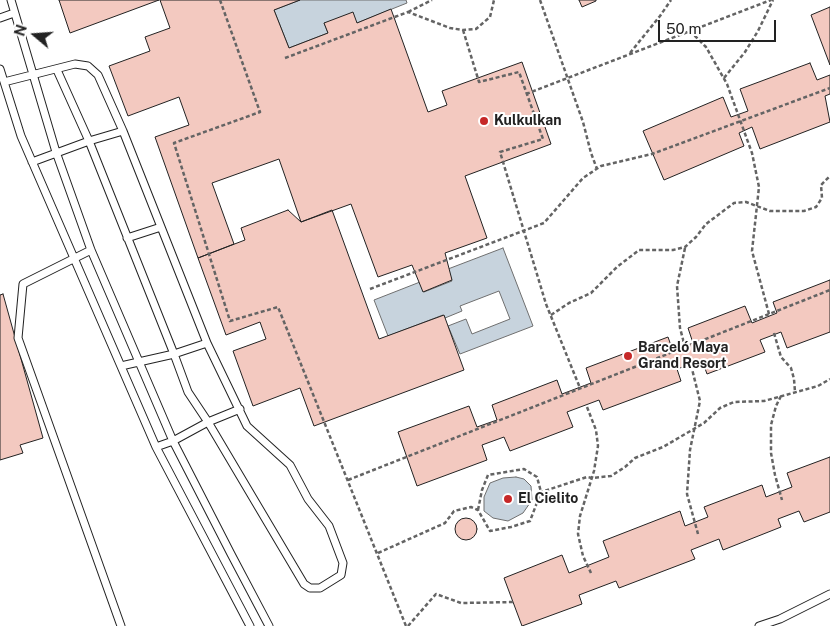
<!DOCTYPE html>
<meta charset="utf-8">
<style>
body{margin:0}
#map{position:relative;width:830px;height:626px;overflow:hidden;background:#fff;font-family:"Public Sans",sans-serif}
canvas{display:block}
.north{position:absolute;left:10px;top:10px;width:50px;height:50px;-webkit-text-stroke:4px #fff;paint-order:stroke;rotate:288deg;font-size:14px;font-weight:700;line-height:20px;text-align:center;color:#222}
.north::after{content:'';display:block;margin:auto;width:18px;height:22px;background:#222;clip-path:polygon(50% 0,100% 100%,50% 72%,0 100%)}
.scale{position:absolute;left:658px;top:20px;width:118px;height:22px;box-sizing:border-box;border:2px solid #222;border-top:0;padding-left:6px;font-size:15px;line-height:18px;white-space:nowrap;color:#222;-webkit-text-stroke:4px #fff;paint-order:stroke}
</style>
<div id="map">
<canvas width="830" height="626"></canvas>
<div class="north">N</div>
<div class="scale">50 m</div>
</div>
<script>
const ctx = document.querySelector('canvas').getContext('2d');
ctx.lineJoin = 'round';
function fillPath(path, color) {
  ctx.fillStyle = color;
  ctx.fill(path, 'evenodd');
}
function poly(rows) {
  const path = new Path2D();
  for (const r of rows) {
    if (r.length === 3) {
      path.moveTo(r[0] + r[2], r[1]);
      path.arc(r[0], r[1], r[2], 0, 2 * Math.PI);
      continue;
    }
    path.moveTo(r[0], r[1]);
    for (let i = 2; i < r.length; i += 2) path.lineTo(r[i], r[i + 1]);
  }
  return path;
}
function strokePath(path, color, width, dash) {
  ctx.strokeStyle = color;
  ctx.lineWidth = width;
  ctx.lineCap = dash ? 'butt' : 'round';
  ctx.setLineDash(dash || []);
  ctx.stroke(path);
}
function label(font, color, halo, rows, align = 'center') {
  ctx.font = font + ' "Public Sans",sans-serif';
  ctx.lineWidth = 4;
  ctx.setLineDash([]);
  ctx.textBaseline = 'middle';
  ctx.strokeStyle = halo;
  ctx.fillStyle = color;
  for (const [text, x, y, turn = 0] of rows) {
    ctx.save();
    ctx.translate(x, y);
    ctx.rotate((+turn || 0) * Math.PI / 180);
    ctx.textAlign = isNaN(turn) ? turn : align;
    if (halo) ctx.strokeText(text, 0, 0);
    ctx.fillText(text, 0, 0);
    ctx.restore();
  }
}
const water = poly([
 [300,0,406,0,407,3,357,23,324,23,328,33,289,48,274,10,300,0],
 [503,248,533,326,460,354,448,326,466,319,472,334,510,319,499,291,460,306,462,311,445,318,443,315,388,336,374,300,420,282,424,292,452,281,448,269,503,248],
 [516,477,524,479,531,486,532,500,523,513,508,521,493,518,484,511,484,497,490,483,503,478,516,477]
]);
const building = poly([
 [59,0,159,0,70,33,59,0],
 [160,0,300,0,274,10,289,48,328,33,324,23,353,12,357,23,391,9,428,112,447,105,442,91,522,62,551,144,465,176,487,238,445,253,452,280,423,292,412,265,378,277,351,204,301,222,279,159,212,183,234,244,198,258,155,137,189,125,179,97,128,116,109,66,150,51,145,37,170,28,160,0],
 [579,0,596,0,596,1,582,7,579,0],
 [830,7,830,65,811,15,830,7],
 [810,63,817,80,830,75,830,94,825,96,830,122,760,149,752,127,739,133,744,146,664,180,643,131,723,97,731,117,748,111,740,89,810,63],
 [288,210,301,222,332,210,379,339,444,315,464,370,314,426,300,388,253,406,233,351,266,339,260,322,226,335,198,258,245,240,241,228,288,210],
 [830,280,830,332,787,348,781,332,760,340,765,352,707,374,702,360,677,369,681,381,603,410,599,400,567,412,573,427,510,451,504,437,482,445,487,460,417,486,398,432,469,406,477,427,497,420,492,405,557,380,562,394,591,383,586,368,668,337,673,351,693,343,688,328,745,306,752,323,777,313,773,302,830,280],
 [3,294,43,438,20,445,23,453,0,460,0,295,3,294],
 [830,457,830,512,804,522,799,511,778,519,781,527,723,550,719,539,691,550,695,559,619,588,616,581,579,595,582,604,522,626,504,578,562,555,569,573,609,557,603,541,680,511,685,526,708,517,704,507,762,485,766,497,792,487,787,473,830,457],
 [466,529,11]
]);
const path = poly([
 [220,0,260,112,174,143,230,321,278,307,406,626],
 [540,0,583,122,591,153,597,169],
 [408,12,432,0],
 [463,30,479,82,519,72,543,139,500,152,546,304,580,388],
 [690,31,706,47,727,84,752,153,759,187,752,251,769,314],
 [630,53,660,16,671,0],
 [285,58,408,12,450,28,463,30,476,29,490,17,494,0],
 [724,78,745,52,758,31,773,0],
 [526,94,771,0],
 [685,248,677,286,680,328,685,347],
 [370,289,544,223,583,178,601,166,652,154,830,88],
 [551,315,569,303,591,293,617,267,639,250,673,250,685,247,696,237,706,224,734,203,746,202,770,211,804,211,816,207,822,198,821,185,830,176],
 [774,333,781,357,791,368,794,379,795,392],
 [691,365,700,401,690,450,687,494,698,534],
 [781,396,776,406,771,425,771,453,775,475,782,500],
 [587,407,596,430,598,446,594,471,580,516,578,534,583,556,591,573],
 [348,480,830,290],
 [478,510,482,490,488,475,524,469,537,477,541,492],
 [378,553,445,523,454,511,471,507,478,510,490,531,511,527,530,521,541,492,587,477,592,478,611,476,625,467,635,458,663,447,704,423,720,408,734,402,764,401,818,386,830,379],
 [408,626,436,594,461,603,513,602]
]);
const service = poly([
 [11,0,56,152,91,250,173,441,231,554,269,626],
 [0,18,14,13],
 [0,69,21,136,156,447,250,626],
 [57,70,89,141,174,354,188,392,208,422,304,584,310,588,320,588,341,575,343,563,329,526,308,499,290,465,247,426,207,343,174,354,121,366],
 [4,82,75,64,88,66,98,75,123,131,89,141,32,162],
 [123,131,207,343],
 [127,238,161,227],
 [91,250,23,284,18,338,121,626],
 [156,447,173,441,208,422,240,409],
 [759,626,780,619,830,594]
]);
const markers = [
 [484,121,5,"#c62828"],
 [628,356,5,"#c62828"],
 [508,499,5,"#c62828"]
];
const poiNames = [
 ["Kulkulkan",494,121],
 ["Barceló Maya",638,348],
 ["Grand Resort",638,364],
 ["El Cielito",518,499]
];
fillPath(water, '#c7d3dd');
strokePath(water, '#6f6f6f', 1);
fillPath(building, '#f3c9c0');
strokePath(building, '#222', 1);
strokePath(service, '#222', 9);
strokePath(path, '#646464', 2.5, [4, 2.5]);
strokePath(service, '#fff', 7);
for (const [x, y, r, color] of markers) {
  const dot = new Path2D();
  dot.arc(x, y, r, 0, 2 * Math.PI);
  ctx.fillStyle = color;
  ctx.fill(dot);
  strokePath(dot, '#fff', 2);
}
label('bold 14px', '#222', '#fff', poiNames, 'left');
</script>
